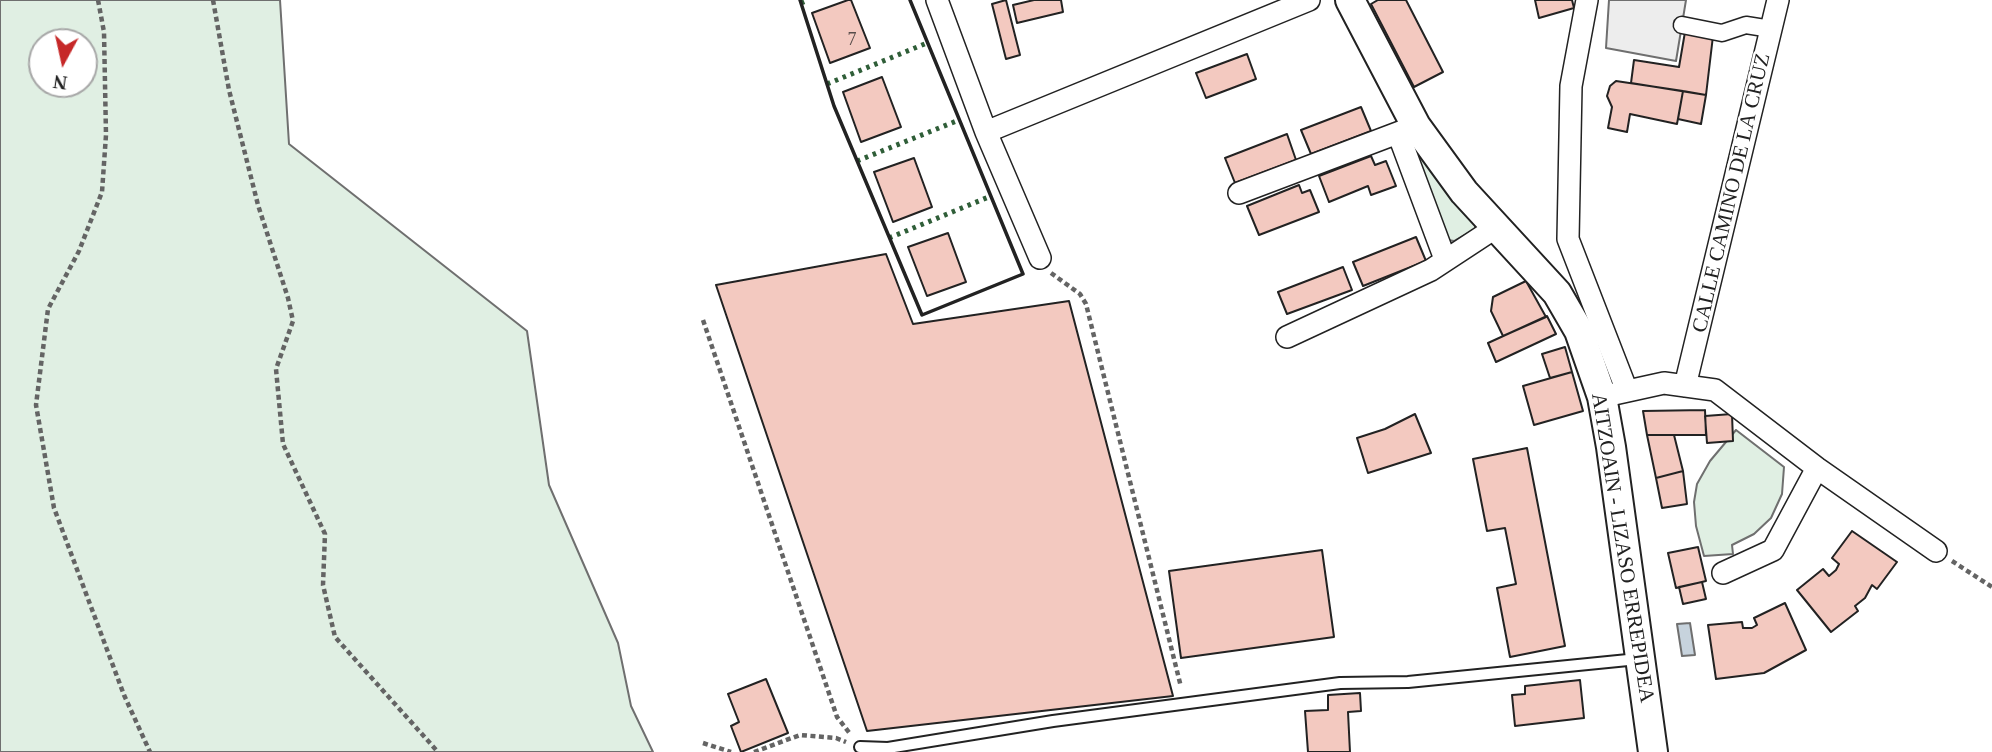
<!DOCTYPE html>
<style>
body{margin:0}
#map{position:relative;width:1992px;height:752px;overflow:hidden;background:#fff;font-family:Georgia,serif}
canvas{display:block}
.north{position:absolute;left:28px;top:28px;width:70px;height:70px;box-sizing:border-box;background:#fff;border:2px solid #a7a7a7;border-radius:50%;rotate:188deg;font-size:19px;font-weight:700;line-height:28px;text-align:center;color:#222}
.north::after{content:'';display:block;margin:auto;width:24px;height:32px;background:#c62828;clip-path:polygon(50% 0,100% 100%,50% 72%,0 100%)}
</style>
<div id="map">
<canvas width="1992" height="752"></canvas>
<div class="north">N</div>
</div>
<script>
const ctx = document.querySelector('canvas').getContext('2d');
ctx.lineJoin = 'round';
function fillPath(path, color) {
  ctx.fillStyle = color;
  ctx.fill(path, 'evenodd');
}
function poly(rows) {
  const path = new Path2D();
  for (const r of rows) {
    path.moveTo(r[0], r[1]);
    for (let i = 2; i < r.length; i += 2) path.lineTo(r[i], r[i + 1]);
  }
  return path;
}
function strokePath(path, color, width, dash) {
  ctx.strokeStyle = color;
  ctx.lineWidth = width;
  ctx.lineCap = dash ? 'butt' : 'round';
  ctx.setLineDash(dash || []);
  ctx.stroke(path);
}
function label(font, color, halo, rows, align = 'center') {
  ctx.font = font + ' Georgia,serif';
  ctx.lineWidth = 5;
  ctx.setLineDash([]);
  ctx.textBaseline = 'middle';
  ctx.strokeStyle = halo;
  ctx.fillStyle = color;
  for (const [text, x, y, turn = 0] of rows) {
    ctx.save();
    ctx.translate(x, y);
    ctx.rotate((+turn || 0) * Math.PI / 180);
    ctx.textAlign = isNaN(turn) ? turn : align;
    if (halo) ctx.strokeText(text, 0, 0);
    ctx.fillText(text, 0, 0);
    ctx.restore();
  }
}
const green = poly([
 [0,0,280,0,289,144,527,331,549,485,618,643,631,706,653,752,0,752,0,0],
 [42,42,84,42,84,84,42,84,42,42],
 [1414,145,1476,224,1475,229,1454,241,1448,240,1413,149,1414,145],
 [1736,430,1784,467,1782,494,1771,518,1754,534,1732,545,1733,554,1704,556,1696,526,1694,502,1697,484,1710,461,1736,430]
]);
const parking = poly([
 [1609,0,1686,0,1676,61,1606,48,1609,0]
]);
const water = poly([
 [1690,623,1695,655,1682,656,1677,624,1690,623]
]);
const building = poly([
 [848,0,851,0,870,48,830,63,812,13,848,0],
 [1006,0,1020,55,1006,59,992,4,1006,0],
 [1034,0,1061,0,1063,12,1017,23,1013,5,1034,0],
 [1378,0,1406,0,1443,72,1414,87,1371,4,1378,0],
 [1535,0,1572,0,1574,8,1539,18,1535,0],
 [1685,32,1713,36,1706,95,1631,83,1634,60,1679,67,1685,32],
 [1247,54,1256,79,1206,98,1196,73,1247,54],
 [882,77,901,127,861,142,843,92,882,77],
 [1616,81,1683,91,1677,124,1630,114,1627,132,1608,128,1612,107,1607,96,1610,86,1616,81],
 [1683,91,1706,95,1701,124,1678,119,1683,91],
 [1361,107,1371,131,1311,154,1301,130,1361,107],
 [1287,134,1296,160,1235,183,1225,158,1287,134],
 [1371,156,1375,165,1386,161,1396,186,1371,195,1368,186,1329,202,1319,176,1371,156],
 [914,158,932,207,893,222,874,172,914,158],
 [1299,185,1302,193,1310,190,1319,212,1259,235,1247,206,1299,185],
 [948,233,966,282,927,296,908,247,948,233],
 [1416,237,1426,261,1363,286,1353,262,1416,237],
 [886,254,913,324,1069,301,1173,696,867,731,716,285,886,254],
 [1343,267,1352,290,1287,314,1278,292,1343,267],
 [1526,281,1546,317,1503,336,1491,311,1493,297,1526,281],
 [1547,316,1556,334,1496,362,1488,343,1547,316],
 [1565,347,1572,372,1550,378,1542,354,1565,347],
 [1572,372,1583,411,1534,425,1523,386,1572,372],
 [1705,410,1706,435,1647,435,1643,411,1705,410],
 [1415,414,1431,453,1368,473,1357,438,1385,429,1415,414],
 [1732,414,1733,441,1707,443,1705,416,1732,414],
 [1647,435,1674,435,1683,471,1656,478,1647,435],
 [1527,448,1565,646,1510,657,1497,588,1516,584,1505,528,1487,531,1473,459,1527,448],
 [1683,471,1687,504,1662,508,1656,478,1683,471],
 [1852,531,1897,562,1877,589,1872,585,1865,598,1855,606,1858,611,1831,632,1797,590,1823,569,1829,576,1836,570,1839,564,1832,558,1852,531],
 [1698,547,1706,581,1676,588,1668,553,1698,547],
 [1322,550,1334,637,1181,658,1169,571,1322,550],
 [1702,582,1706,599,1683,604,1679,587,1702,582],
 [1785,603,1806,650,1764,673,1716,679,1708,625,1742,622,1743,628,1752,628,1757,625,1754,618,1785,603],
 [766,679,788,733,741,752,731,726,739,722,728,694,766,679],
 [1580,680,1584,718,1515,726,1512,695,1525,694,1525,686,1580,680],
 [1360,693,1361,711,1348,712,1350,752,1308,752,1305,711,1328,710,1328,695,1360,693]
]);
const path = poly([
 [98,0,104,32,106,135,102,192,79,251,48,309,36,405,54,508,124,695,150,752],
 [213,0,229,90,258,205,288,298,293,321,276,369,283,444,325,534,323,585,335,637,438,752],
 [1051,273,1080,294,1086,304,1181,687],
 [703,320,837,717,851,735],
 [1952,561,1992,587],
 [703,743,731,752],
 [754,752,800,735,836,738,846,742]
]);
const service = poly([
 [860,747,888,748,1053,721,1340,683,1408,682,1638,659]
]);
const pedestrian = poly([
 [1682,25,1722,33,1746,25,1771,29]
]);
const minor = poly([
 [937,0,986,132,1309,0],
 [1587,0,1571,86,1568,239,1627,391],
 [986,132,1040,258],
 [1398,133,1445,259],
 [1239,193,1416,126],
 [1287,337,1431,270,1498,226],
 [1685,386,1778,0],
 [1614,394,1664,383,1715,390,1817,468,1936,551],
 [1723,573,1773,550,1817,468]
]);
const tertiary = poly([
 [1350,0,1416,126,1464,192,1557,293,1579,331,1602,397,1611,447,1653,752]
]);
const hedge = poly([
 [801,3,808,0],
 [827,84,927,43],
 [857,161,959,120],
 [889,238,991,196]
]);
const wall = poly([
 [800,0,834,106,922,315,1023,274,910,0]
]);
const numberNames = [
 ["7",852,40]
];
const streetNames = [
 ["CALLE CAMINO DE LA CRUZ",1732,193,-77],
 ["AITZOAIN - LIZASO ERREPIDEA",1622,548,81]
];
fillPath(green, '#e0efe3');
strokePath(green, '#6f6f6f', 2);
fillPath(parking, '#ededed');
strokePath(parking, '#6f6f6f', 2);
fillPath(water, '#c7d3dd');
strokePath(water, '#6f6f6f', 2);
fillPath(building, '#f3c9c0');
strokePath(building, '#222', 2);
strokePath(service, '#222', 14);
strokePath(pedestrian, '#222', 19);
strokePath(minor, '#222', 24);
strokePath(tertiary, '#222', 32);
strokePath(path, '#646464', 4.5, [5, 3.5]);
strokePath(service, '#fff', 10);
strokePath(pedestrian, '#fff', 16);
strokePath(minor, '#fff', 21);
strokePath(tertiary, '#fff', 28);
strokePath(hedge, '#2f5e38', 5, [3.5, 5]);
strokePath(wall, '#222', 3.5);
label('18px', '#564c4a', null, numberNames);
label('21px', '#222', '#fff', streetNames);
</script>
